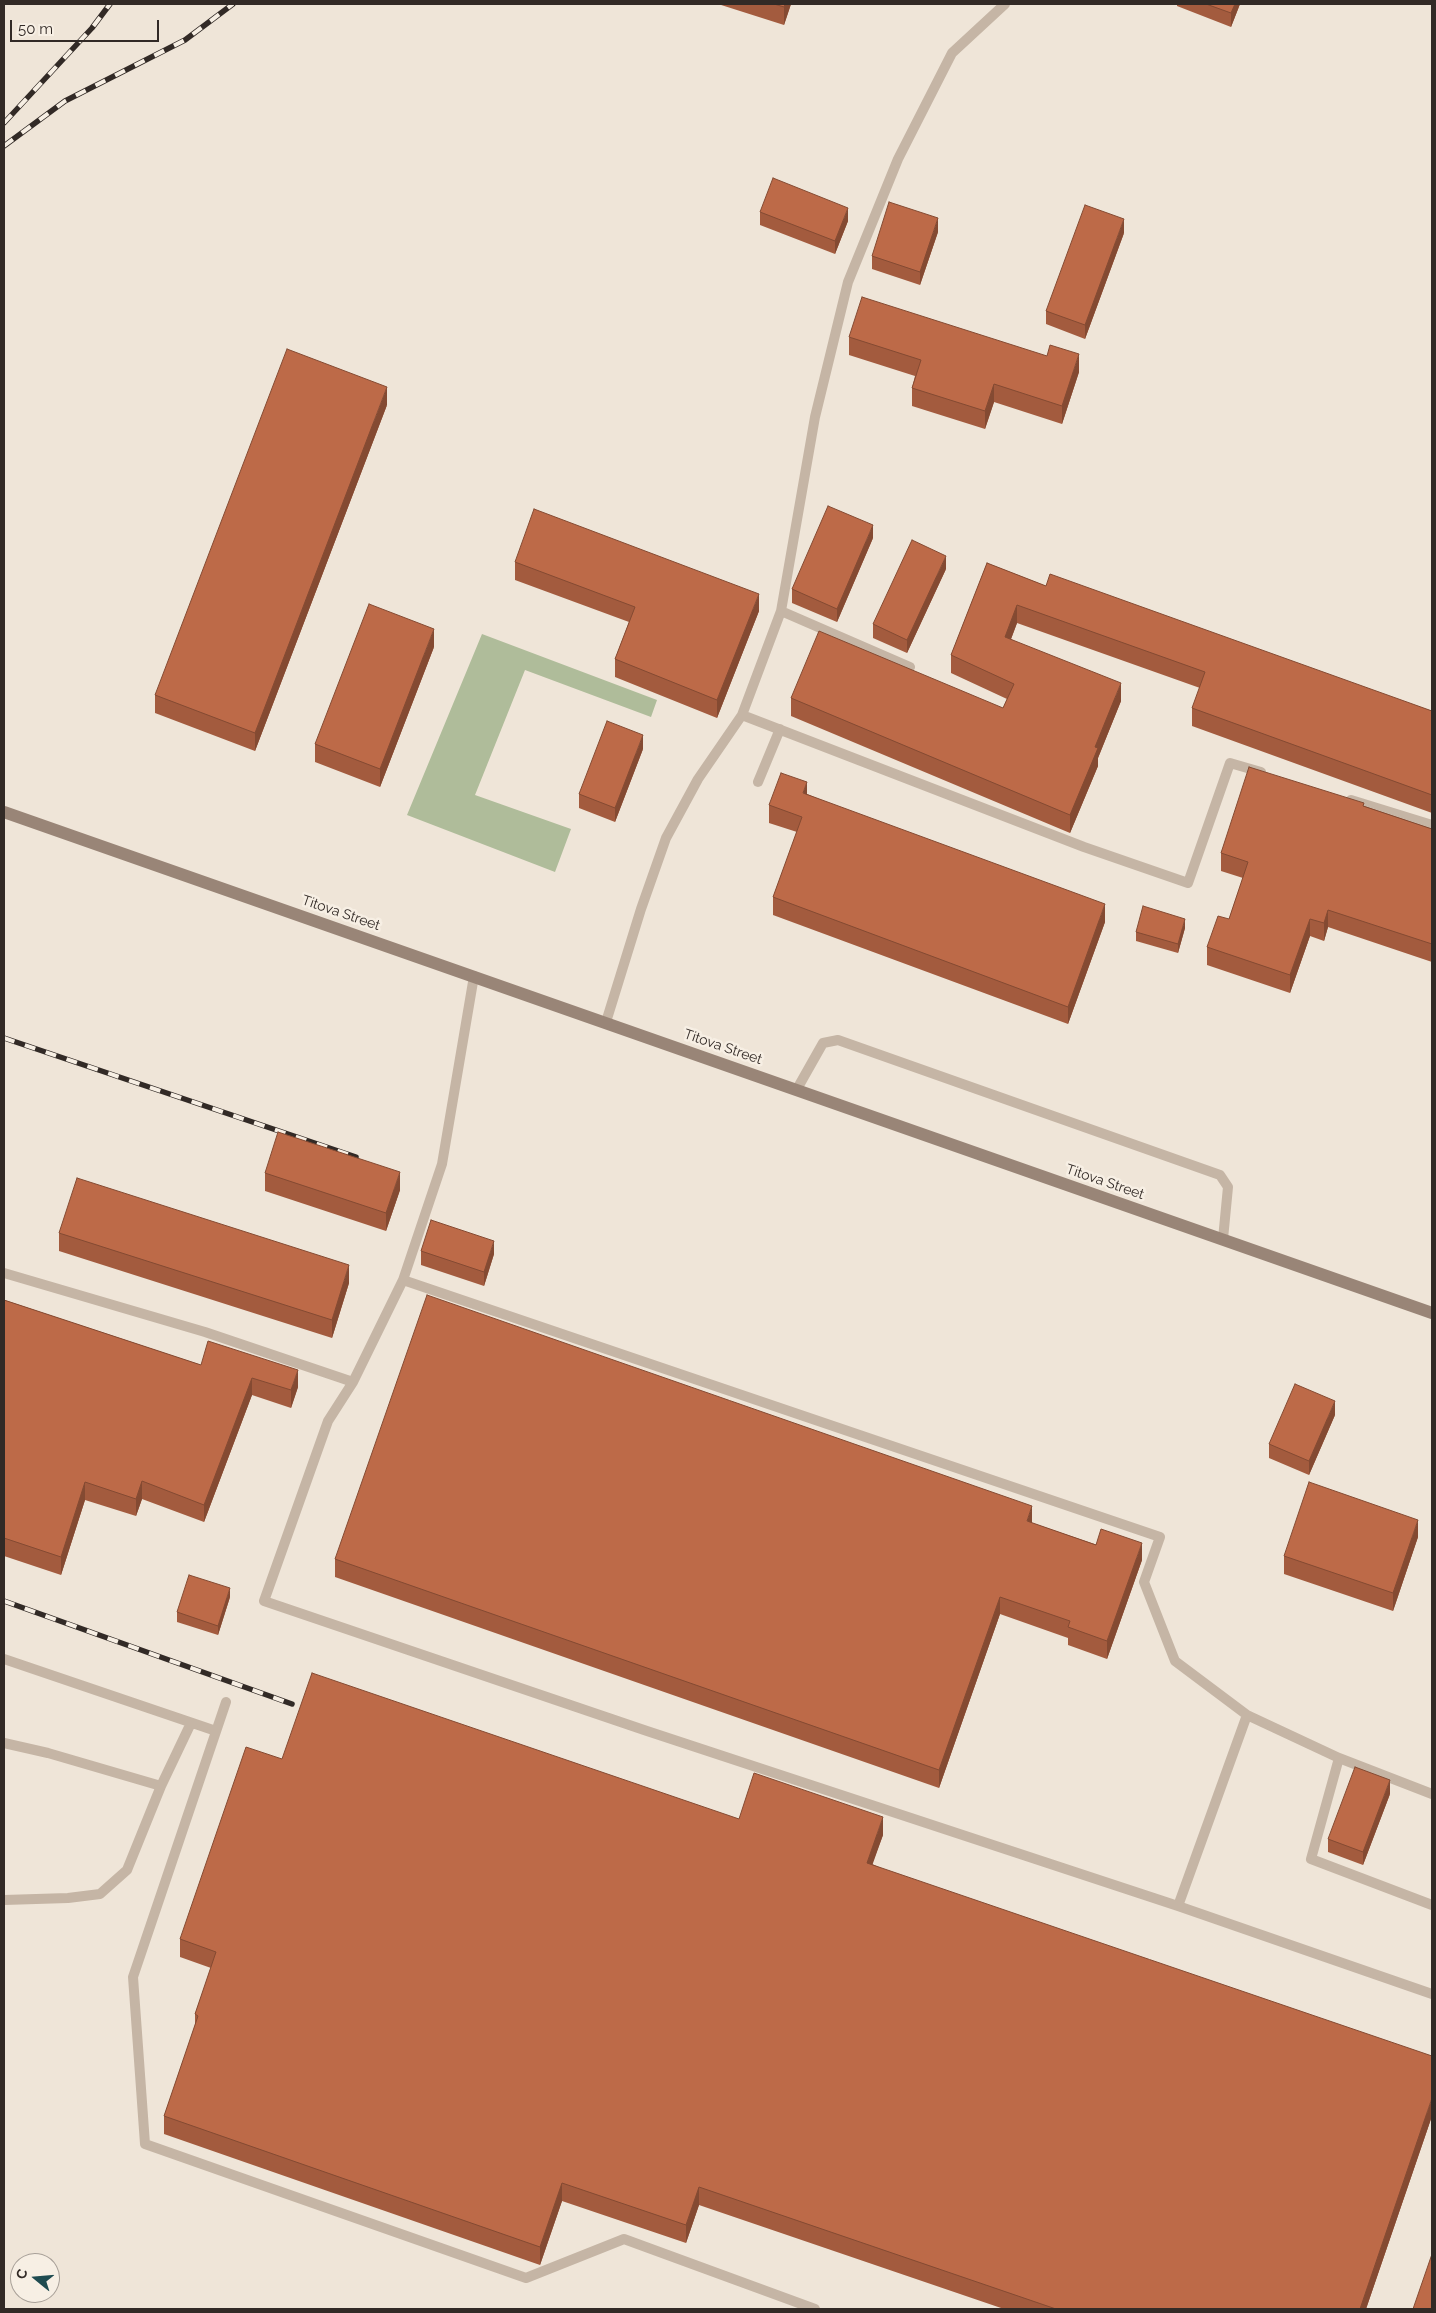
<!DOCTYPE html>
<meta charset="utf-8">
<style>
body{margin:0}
#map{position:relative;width:1436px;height:2313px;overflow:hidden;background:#efe5d8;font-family:Raleway,sans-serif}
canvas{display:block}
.frame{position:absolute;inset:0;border:5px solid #322a26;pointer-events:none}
.north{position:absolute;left:10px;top:2253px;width:50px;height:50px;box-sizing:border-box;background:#f7efe4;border:1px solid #a8a098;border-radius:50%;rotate:287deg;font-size:14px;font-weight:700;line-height:20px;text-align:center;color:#322a26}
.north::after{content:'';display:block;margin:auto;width:18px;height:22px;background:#1f4b50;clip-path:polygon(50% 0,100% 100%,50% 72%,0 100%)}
.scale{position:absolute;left:10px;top:20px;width:149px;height:22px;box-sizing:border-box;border:2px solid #322a26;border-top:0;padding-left:6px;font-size:15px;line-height:18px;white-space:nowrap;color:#322a26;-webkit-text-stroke:4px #f7efe4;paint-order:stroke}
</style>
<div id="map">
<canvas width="1436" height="2313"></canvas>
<div class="frame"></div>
<div class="north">С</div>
<div class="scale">50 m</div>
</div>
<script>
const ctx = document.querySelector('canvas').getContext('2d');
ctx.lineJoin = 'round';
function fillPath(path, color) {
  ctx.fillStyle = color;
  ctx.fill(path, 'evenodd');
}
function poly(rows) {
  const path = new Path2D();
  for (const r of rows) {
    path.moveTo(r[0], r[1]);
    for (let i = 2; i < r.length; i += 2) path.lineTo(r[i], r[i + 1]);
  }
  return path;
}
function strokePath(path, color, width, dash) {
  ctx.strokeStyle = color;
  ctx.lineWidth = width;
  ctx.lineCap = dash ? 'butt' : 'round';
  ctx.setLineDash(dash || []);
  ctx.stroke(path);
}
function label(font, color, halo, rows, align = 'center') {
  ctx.font = font + ' Raleway,sans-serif';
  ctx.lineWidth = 5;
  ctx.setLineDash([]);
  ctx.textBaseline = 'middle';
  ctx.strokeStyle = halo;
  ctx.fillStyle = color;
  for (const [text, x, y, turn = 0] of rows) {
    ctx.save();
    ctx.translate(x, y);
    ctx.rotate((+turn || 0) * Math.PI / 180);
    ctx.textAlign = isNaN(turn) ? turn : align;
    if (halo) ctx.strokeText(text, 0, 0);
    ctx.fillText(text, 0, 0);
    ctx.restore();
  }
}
const green = poly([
 [482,634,657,700,651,717,525,670,475,795,571,829,555,872,407,815]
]);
const service = poly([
 [1005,4,952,53,898,159,848,282,815,417,781,611,742,715,1084,847,1188,883,1230,763,1261,772],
 [781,611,910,667],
 [758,782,780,729],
 [1351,800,1432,825],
 [606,1022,641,909,666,838,698,779,742,715],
 [797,1089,823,1043,838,1040,1220,1175,1228,1187,1223,1239],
 [4,1273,205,1332,353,1382],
 [403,1280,442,1164,474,976],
 [4,1659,216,1731],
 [226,1702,133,1977,145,2144,526,2278,624,2239,815,2309],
 [1247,1715,1339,1758,1432,1794],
 [4,1743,48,1753,161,1786,191,1723],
 [1339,1758,1311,1859,1432,1905],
 [4,1900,68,1898,100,1894,127,1870,161,1786],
 [1178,1906,1247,1715,1175,1661,1144,1582,1160,1537,403,1280,353,1382,328,1421,264,1601,647,1731,1178,1906,1432,1994]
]);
const secondary = poly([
 [4,812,1432,1313]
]);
const rail = poly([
 [4,123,92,28,110,4],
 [4,146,65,101,185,40,233,4],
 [4,1038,356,1157],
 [4,1601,292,1704]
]);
const wall = poly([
 [718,4,791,4,784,25],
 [1177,4,1240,4,1231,27,1177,6],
 [760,212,848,221,835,254,760,225],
 [938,232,920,285,872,269,872,256],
 [1124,233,1085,339,1046,324,1046,311],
 [849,337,1079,372,1062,424,994,402,985,429,912,406,912,388,915,376,849,355],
 [387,405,255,751,155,713,155,695],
 [873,538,837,622,792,603,792,589],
 [515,562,759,611,717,718,615,677,615,659,629,622,515,580],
 [987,563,1046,586,1432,711,1432,813,1192,726,1192,708,1200,688,1017,623,1011,639,1121,701,1098,758,1098,766,1070,833,791,716,791,698,1003,708,1007,699,951,673,951,655],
 [946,569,907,653,873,638,873,624],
 [434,647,380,787,315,762,315,744],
 [643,749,615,822,579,808,579,794],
 [807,794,1105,922,1068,1024,773,915,773,897,797,832,769,823,769,805],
 [1364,806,1432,829,1432,962,1328,927,1324,941,1310,936,1290,993,1207,965,1207,947,1229,919,1243,878,1221,871,1221,853],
 [1185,928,1178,953,1136,941,1136,932],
 [265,1173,400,1190,386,1231,265,1191],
 [59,1233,349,1283,332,1338,59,1251],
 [421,1251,494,1254,484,1286,421,1265],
 [4,1300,201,1365,298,1387,291,1408,252,1395,204,1522,142,1499,136,1516,85,1500,61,1575,4,1556],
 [1335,1415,1309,1475,1269,1458,1269,1444],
 [1032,1523,1142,1560,1107,1659,1068,1645,1068,1638,1000,1614,939,1788,335,1577,335,1559],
 [1418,1537,1393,1611,1284,1574,1284,1556],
 [230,1597,218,1635,177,1622,177,1612],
 [282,1759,739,1819,883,1835,872,1864,1432,2116,1366,2309,1004,2309,699,2205,686,2243,562,2201,540,2265,164,2134,164,2116,195,2026,195,2014,211,1968,180,1957,180,1939],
 [1390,1794,1363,1865,1328,1852,1328,1839]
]);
const shadedWall = poly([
 [785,4,791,4,784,25,784,7],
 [1235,4,1240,4,1231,27,1231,13],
 [848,208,848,221,835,254,835,241],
 [938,218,938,232,920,285,920,272],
 [1124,219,1124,233,1085,339,1085,325],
 [1079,354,1079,372,1062,424,1062,406],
 [994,384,994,402,985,429,985,411],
 [387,387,387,405,255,751,255,733],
 [873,525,873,538,837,622,837,609],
 [946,556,946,569,907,653,907,640],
 [759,594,759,611,717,718,717,700],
 [1017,605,1017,623,1005,655,1005,637],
 [434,629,434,647,380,787,380,769],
 [1121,683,1121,701,1098,758,1098,766,1070,833,1070,815,1095,747],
 [643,735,643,749,615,822,615,808],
 [807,782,807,800,803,793],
 [1105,904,1105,922,1068,1024,1068,1007],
 [1328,910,1328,927,1324,941,1324,923],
 [1185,919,1185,928,1178,953,1178,944],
 [1310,919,1310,936,1290,993,1290,975],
 [400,1172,400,1190,386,1231,386,1213],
 [494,1241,494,1254,484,1286,484,1272],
 [349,1265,349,1283,332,1338,332,1320],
 [298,1370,298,1387,291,1408,291,1390],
 [252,1378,252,1395,204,1522,204,1505],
 [1335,1401,1335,1415,1309,1475,1309,1461],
 [142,1481,142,1499,136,1516,136,1499],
 [85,1482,85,1500,61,1575,61,1557],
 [1032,1506,1032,1524,1027,1521],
 [1418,1520,1418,1537,1393,1611,1393,1593],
 [1142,1543,1142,1560,1107,1659,1107,1641],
 [230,1588,230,1597,218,1635,218,1626],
 [1000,1597,1000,1614,939,1788,939,1770],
 [1390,1780,1390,1794,1363,1865,1363,1852],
 [883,1817,883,1835,867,1880,867,1863],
 [1432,2098,1432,2116,1366,2309,1360,2309],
 [562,2183,562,2201,540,2265,540,2247],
 [699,2187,699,2205,686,2243,686,2225]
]);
const building = poly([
 [774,4,785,4,784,7,774,4],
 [1206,4,1235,4,1231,13,1206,4],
 [773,178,848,208,835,241,760,212,773,178],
 [889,202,938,218,920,272,872,256,889,202],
 [1085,205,1124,219,1085,325,1046,311,1085,205],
 [862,297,1047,356,1050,345,1079,354,1062,406,994,384,985,411,912,388,921,360,849,337,862,297],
 [287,349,387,387,255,733,155,695,287,349],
 [828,506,873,525,837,609,792,589,828,506],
 [534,509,759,594,717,700,615,659,635,607,515,562,534,509],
 [912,540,946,556,907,640,873,624,912,540],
 [987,563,1046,586,1050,574,1432,711,1432,795,1192,708,1205,672,1017,605,1005,637,1121,683,1095,747,1098,748,1070,815,791,698,819,631,1003,708,1014,684,951,655,987,563],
 [369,604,434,629,380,769,315,744,369,604],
 [607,721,643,735,615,808,579,794,607,721],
 [1249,767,1364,803,1363,806,1432,829,1432,944,1328,910,1324,923,1310,919,1290,975,1207,947,1218,916,1229,919,1248,862,1221,853,1249,767],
 [781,773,807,782,803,793,1105,904,1068,1007,773,897,802,817,769,805,781,773],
 [1143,906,1185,919,1178,944,1136,932,1143,906],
 [278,1132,400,1172,386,1213,265,1173,278,1132],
 [77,1178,349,1265,332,1320,59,1233,77,1178],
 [431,1220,494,1241,484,1272,421,1251,431,1220],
 [427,1295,1032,1506,1027,1521,1096,1545,1101,1529,1142,1543,1107,1641,1068,1627,1070,1621,1000,1597,939,1770,335,1559,427,1295],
 [4,1300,201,1365,208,1341,298,1370,291,1390,252,1378,204,1505,142,1481,136,1499,85,1482,61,1557,4,1538,4,1300],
 [1295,1384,1335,1401,1309,1461,1269,1444,1295,1384],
 [1309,1482,1418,1520,1393,1593,1284,1556,1309,1482],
 [189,1575,230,1588,218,1626,177,1612,189,1575],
 [312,1673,739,1819,754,1773,883,1817,867,1863,1432,2056,1432,2098,1360,2309,1056,2309,699,2187,686,2225,562,2183,540,2247,164,2116,198,2016,195,2014,216,1952,180,1939,246,1747,282,1759,312,1673],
 [1355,1767,1390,1780,1363,1852,1328,1839,1355,1767],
 [1432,2254,1432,2309,1413,2309,1432,2254]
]);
const streetNames = [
 ["Titova Street",341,913,19],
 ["Titova Street",723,1047,19],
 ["Titova Street",1105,1182,19]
];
fillPath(green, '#afbc9a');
strokePath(service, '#c5b5a5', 10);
strokePath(secondary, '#998577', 12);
strokePath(rail, '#322a26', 5.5);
strokePath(rail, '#f7efe4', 4, [11]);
fillPath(wall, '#a35b3e');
fillPath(shadedWall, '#844a32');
fillPath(building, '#bd6a48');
strokePath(building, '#844a32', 1);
label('14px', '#322a26', '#f7efe4', streetNames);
</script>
